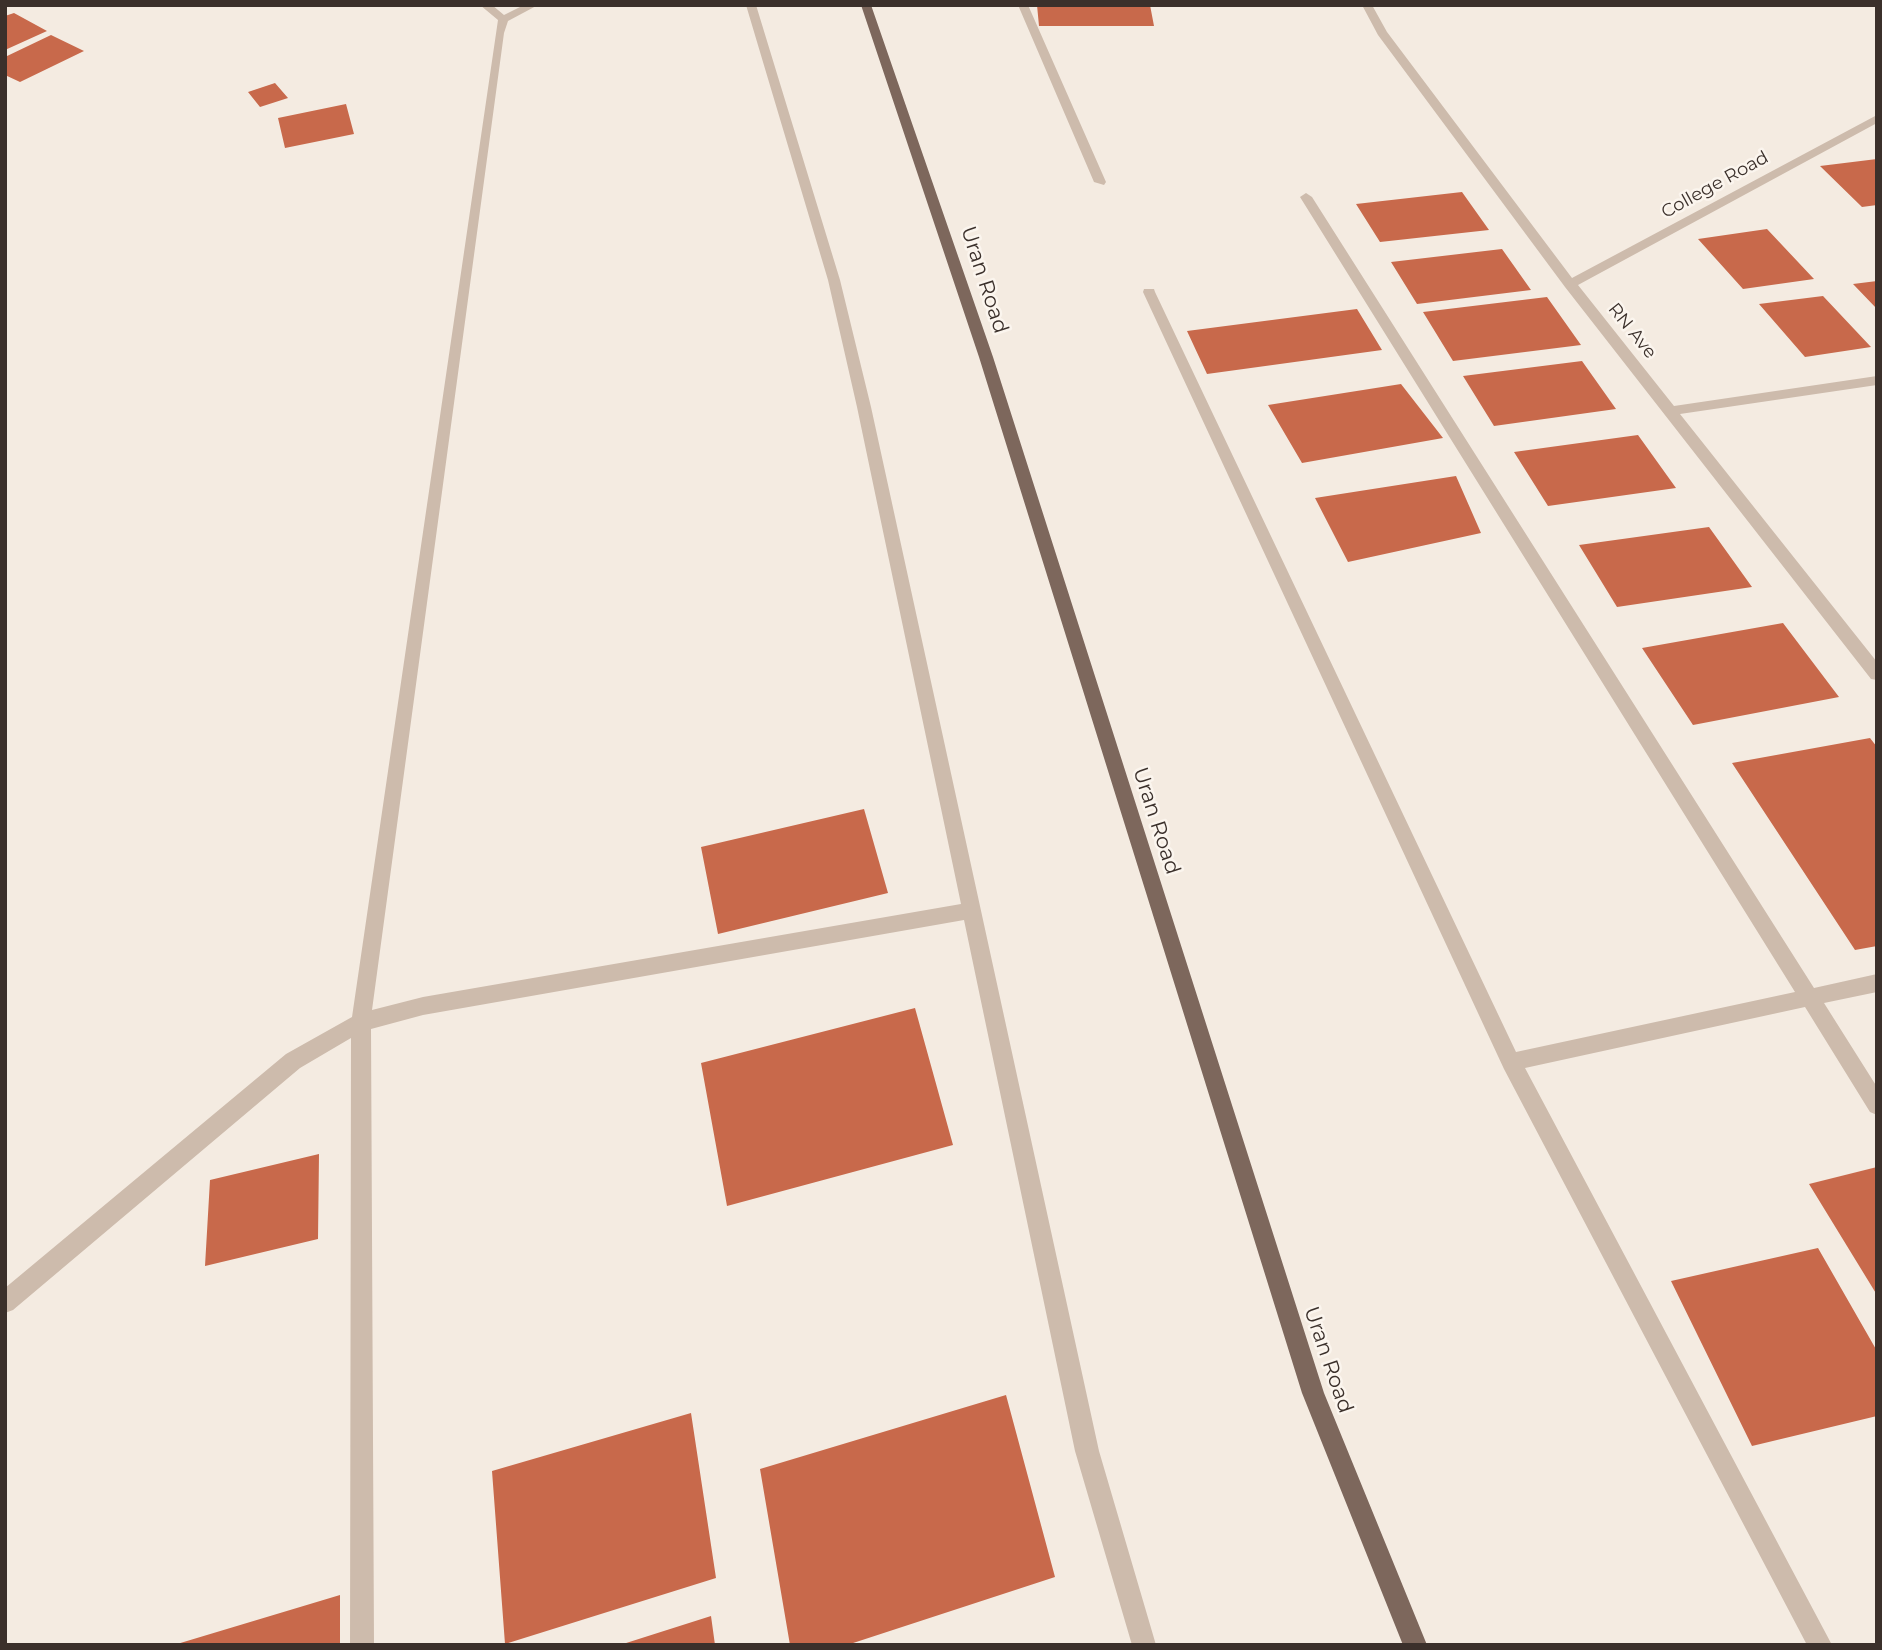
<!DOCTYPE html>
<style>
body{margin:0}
#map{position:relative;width:1882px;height:1650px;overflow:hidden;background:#f4ebe1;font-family:Montserrat,sans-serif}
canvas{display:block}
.frame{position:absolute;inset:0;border:7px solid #3b302b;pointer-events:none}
</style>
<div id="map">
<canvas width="1882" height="1650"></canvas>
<div class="frame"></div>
</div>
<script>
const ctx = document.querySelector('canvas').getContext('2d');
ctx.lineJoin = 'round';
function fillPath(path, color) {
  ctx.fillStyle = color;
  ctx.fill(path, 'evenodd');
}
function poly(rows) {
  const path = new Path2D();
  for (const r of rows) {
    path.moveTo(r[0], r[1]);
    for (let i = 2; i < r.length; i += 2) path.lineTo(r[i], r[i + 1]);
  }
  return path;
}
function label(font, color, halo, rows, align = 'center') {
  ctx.font = font + ' Montserrat,sans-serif';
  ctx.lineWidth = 5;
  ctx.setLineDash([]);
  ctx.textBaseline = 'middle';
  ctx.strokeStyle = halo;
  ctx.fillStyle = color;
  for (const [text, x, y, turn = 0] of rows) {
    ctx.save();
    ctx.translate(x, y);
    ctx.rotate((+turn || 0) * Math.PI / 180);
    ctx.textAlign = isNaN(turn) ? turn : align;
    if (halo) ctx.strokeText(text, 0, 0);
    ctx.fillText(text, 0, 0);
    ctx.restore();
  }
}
const building = poly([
 [1037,5,1150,5,1154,26,1039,26],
 [14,13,47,31,5,50,5,16],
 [51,35,84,51,20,82,5,75,5,57],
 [275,83,288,98,260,107,248,92],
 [346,104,354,134,285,148,278,118],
 [1877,159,1877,205,1862,207,1820,166],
 [1462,192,1489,230,1380,242,1356,204],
 [1767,229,1814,279,1743,289,1698,239],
 [1502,249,1531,290,1417,304,1391,262],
 [1877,281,1877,309,1853,284],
 [1823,296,1871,347,1805,357,1759,304],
 [1547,297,1581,345,1453,361,1423,312],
 [1357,309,1382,350,1207,374,1187,331],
 [1582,361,1616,409,1494,426,1463,376],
 [1401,384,1443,438,1302,463,1268,405],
 [1638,435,1676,488,1548,506,1514,452],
 [1456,476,1481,533,1348,562,1315,498],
 [1709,527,1752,587,1617,607,1579,545],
 [1783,623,1839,697,1693,725,1642,648],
 [1870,738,1877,747,1877,946,1855,950,1732,763],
 [864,809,888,893,718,934,701,847],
 [915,1008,953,1145,727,1206,701,1063],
 [319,1154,318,1239,205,1266,210,1180],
 [1877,1167,1877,1295,1809,1184],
 [1818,1248,1877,1351,1877,1416,1752,1446,1671,1281],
 [1006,1395,1055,1577,847,1645,790,1645,760,1469],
 [691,1413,716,1578,505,1644,492,1471],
 [340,1595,340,1645,177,1645,177,1644],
 [711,1616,715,1645,623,1645,623,1644]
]);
const minor = poly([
 [480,5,492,5,504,15,524,5,538,5,508,21,504,33,372,1010,423,997,961,904,857,407,828,280,746,5,756,5,840,280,871,407,1099,1451,1156,1645,1132,1645,1075,1451,964,920,423,1015,371,1029,374,1645,350,1645,351,1038,300,1068,13,1310,5,1313,5,1288,286,1054,352,1017,498,20,480,5],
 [1018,5,1028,5,1106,182,1104,185,1094,182,1018,5],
 [1362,5,1372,5,1387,32,1572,278,1877,115,1877,123,1578,285,1674,406,1877,376,1877,385,1680,414,1877,662,1877,680,1871,679,1565,287,1378,35,1362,5],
 [1306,193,1312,197,1814,988,1877,974,1877,992,1824,1003,1877,1087,1877,1115,1870,1112,1805,1007,1525,1068,1832,1645,1807,1645,1504,1069,1143,292,1144,289,1154,289,1155,292,1516,1052,1795,992,1300,197,1306,193]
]);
const major = poly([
 [861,5,871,5,993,357,1324,1393,1427,1645,1403,1645,1302,1393,979,357,861,5]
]);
const farStreetnames = [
 ["College Road",1715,185,-29],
 ["RN Ave",1632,331,51]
];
const streetNames = [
 ["Uran Road",984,280,72],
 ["Uran Road",1156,821,72],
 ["Uran Road",1328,1360,71]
];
fillPath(building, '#c8694b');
fillPath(minor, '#cdbbac');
fillPath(major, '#7d675c');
label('18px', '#3b302b', '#fbf5ee', farStreetnames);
label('21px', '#3b302b', '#fbf5ee', streetNames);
</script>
